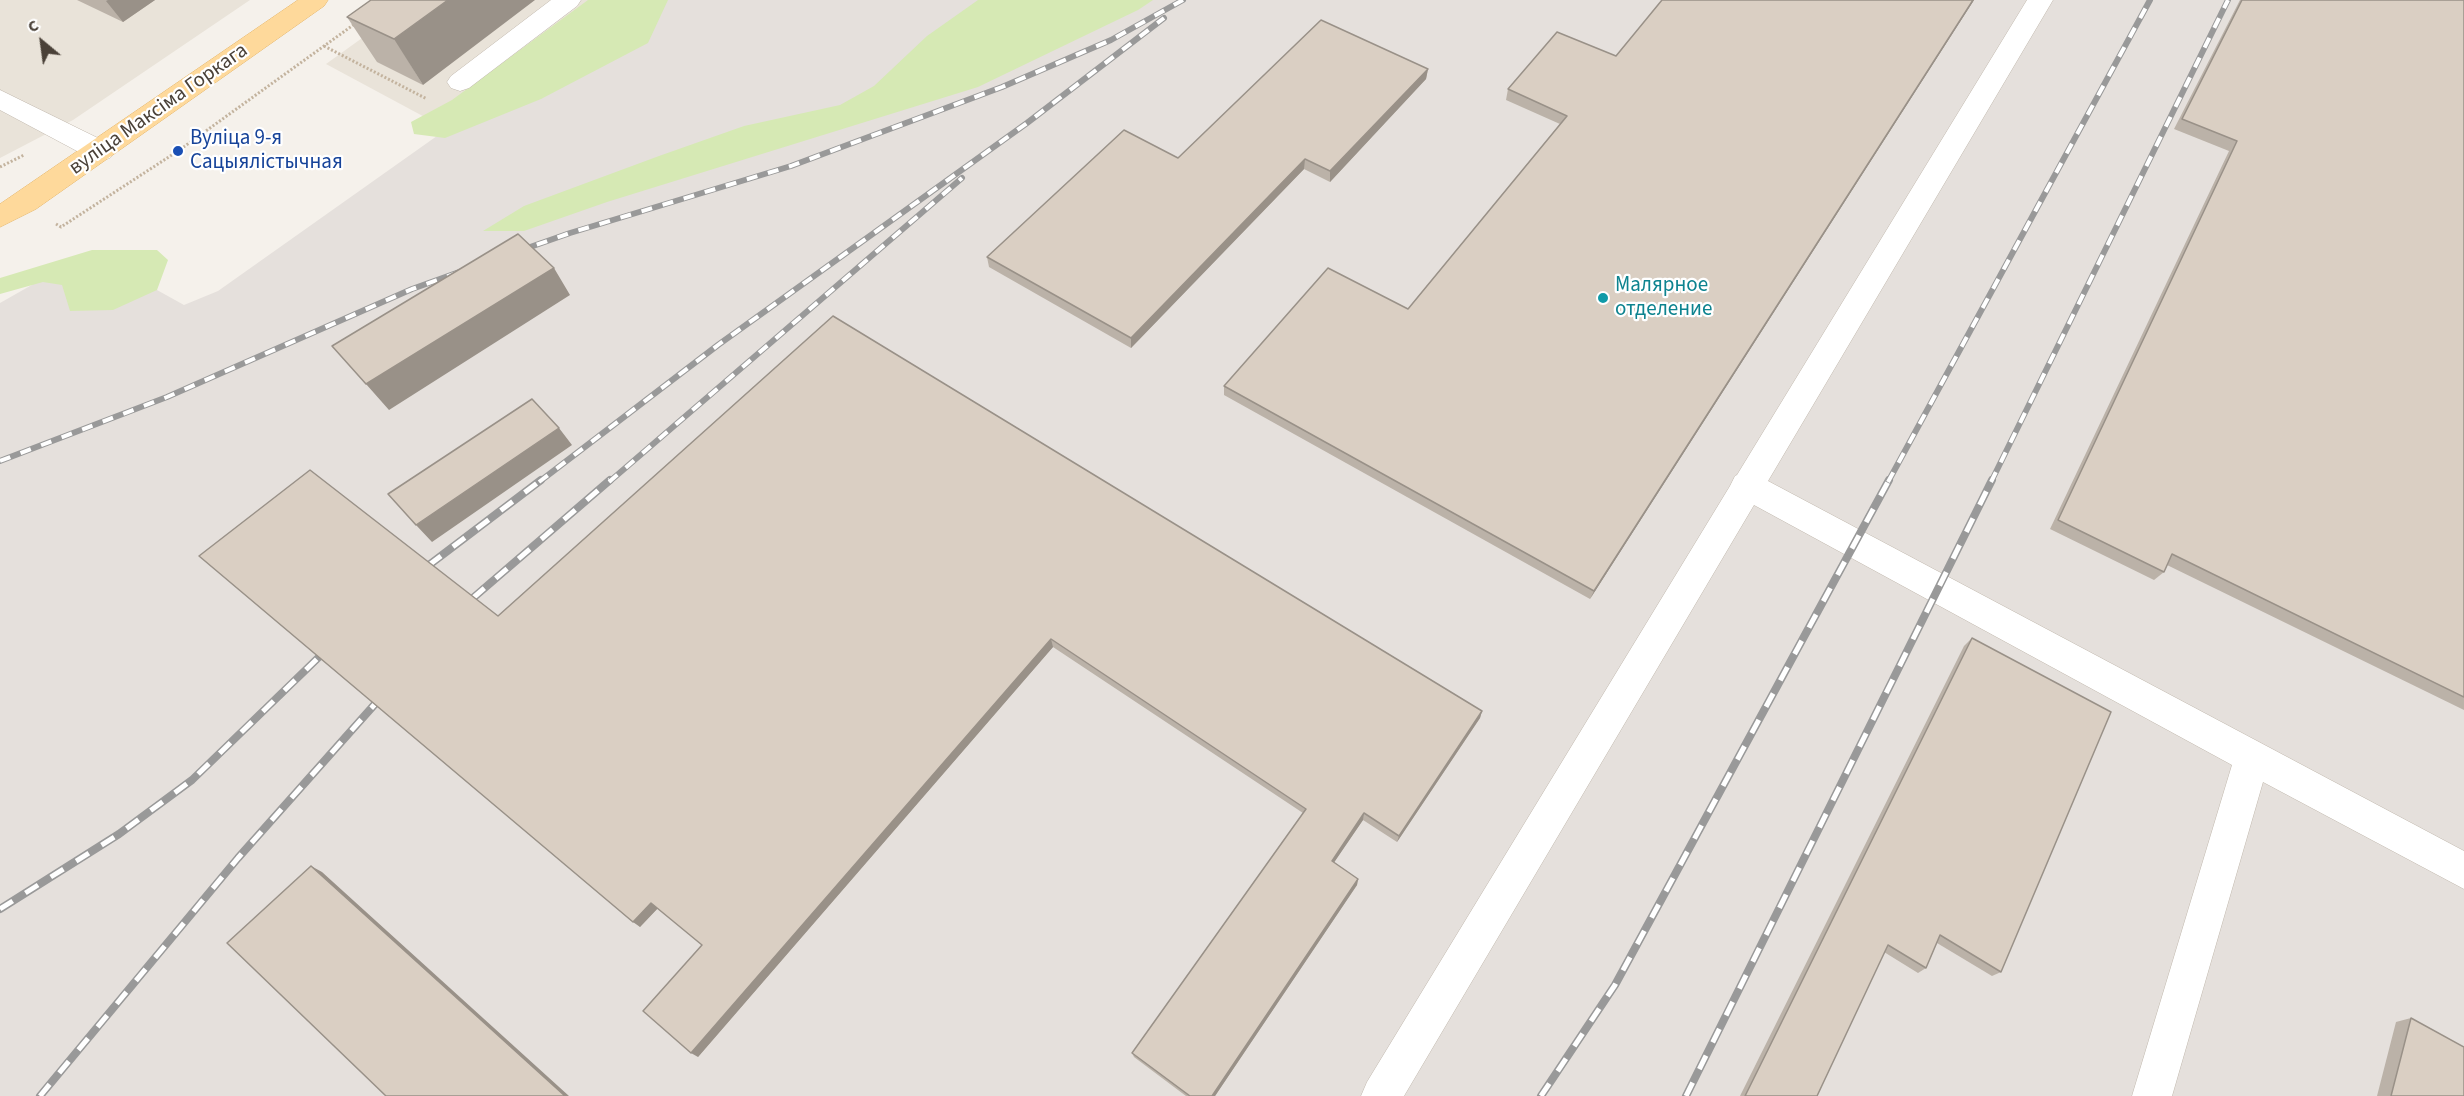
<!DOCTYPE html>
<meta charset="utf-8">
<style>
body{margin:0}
#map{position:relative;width:2464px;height:1096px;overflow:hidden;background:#f5f1eb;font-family:"Source Sans 3",sans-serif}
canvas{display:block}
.north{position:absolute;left:12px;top:12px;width:60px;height:60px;-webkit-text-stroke:4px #fff;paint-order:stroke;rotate:331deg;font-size:16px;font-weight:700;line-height:24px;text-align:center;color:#4a4138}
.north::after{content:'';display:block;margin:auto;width:21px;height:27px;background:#4a4138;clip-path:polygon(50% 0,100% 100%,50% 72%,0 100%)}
</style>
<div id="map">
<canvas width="2464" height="1096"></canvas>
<div class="north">С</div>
</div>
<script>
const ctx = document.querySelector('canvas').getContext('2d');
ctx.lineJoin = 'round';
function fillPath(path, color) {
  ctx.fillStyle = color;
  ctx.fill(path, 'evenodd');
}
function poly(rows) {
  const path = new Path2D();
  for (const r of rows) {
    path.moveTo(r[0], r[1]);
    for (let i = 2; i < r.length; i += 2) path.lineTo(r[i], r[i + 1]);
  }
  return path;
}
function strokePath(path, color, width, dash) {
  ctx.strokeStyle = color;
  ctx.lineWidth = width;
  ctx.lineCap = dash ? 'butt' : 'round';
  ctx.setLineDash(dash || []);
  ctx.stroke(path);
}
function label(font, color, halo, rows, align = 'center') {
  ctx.font = font + ' "Source Sans 3",sans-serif';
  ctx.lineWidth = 4.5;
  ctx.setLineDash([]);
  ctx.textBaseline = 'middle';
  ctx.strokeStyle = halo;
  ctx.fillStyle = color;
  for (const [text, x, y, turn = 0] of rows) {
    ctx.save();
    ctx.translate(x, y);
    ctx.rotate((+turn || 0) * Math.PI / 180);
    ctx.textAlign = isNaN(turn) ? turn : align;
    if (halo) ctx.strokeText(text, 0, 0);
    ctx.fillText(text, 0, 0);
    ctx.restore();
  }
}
const residential = poly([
 [0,0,250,0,73,120,0,158],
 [415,0,623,0,445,128,326,64]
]);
const industrial = poly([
 [629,0,2464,0,2464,1096,0,1096,0,303,37,282,103,260,184,305,218,291]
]);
const green = poly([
 [588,0,668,0,648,43,541,99,445,138,414,134,411,122,452,100],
 [978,0,1153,0,1138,10,978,87,607,202,524,231,483,231,524,206,659,156,744,126,840,105,874,86,927,36],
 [92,250,157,250,168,260,157,290,113,310,70,311,62,285,43,282,0,294,0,278]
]);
const path = poly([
 [324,46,427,99],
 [0,167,24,155],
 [56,224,61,227,178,151,356,23]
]);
const minor = poly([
 [551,0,581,0,577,6,469,88,460,91,451,88,447,82,451,76,551,0],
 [2027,0,2053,0,1768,481,2464,851,2464,889,2263,782,2172,1096,2132,1096,2232,765,1754,505,1404,1096,1361,1096,1367,1082,1730,486,1735,476,1737,475,2027,0],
 [0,90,110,144,114,151,110,158,100,161,90,158,0,110,0,90]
]);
const major = poly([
 [298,0,328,0,324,6,36,209,0,227,0,204,298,0]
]);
const railFar1 = poly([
 [516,252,570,233,791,166,1002,87,1111,40,1183,0],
 [0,461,167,397,412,289,462,271],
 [539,482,718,345,1027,123,1164,18],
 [609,482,962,178],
 [1888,482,2150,0],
 [1991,482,2228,0]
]);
const rail = poly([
 [429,565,541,480],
 [473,598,610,480],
 [0,909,119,834,192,780,319,657],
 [40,1096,238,858,375,704],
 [1541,1096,1615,985,1889,480],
 [1686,1096,1992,480]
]);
const wall = poly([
 [77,0,155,0,123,22],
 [371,0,423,85,377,62,347,17],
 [1974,0,1590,599,1224,395,1224,386,1408,309,1560,124,1506,100,1508,89,1616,56],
 [2240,0,2464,0,2464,710,2167,565,2164,572,2154,580,2050,529,2229,151,2174,129],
 [1428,69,1426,79,1330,182,1304,169,1131,348,989,267,987,257,1178,158],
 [833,316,1482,711,1480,718,1397,842,1363,820,1334,862,1358,879,1357,885,1215,1096,1186,1096,1134,1057,1132,1053,1303,813,1053,647,698,1057,702,945,658,908,640,927,498,616],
 [1972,638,2001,972,1992,976,1937,943,1926,968,1918,973,1884,952,1817,1096,1740,1096,1964,646],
 [2411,1018,2464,1096,2377,1096,2396,1022]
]);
const shadedWall = poly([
 [108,0,155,0,123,22,106,1],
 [448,0,535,0,423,85,394,39],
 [1973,0,1974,0,1590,599,1594,591],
 [1428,69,1426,79,1330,182,1330,171],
 [1305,159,1304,169,1131,348,1131,338],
 [554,268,570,295,389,410,366,384],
 [559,428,572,445,432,542,416,525],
 [1051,639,1053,647,698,1057,691,1053],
 [1482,711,1480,718,1397,842,1399,836],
 [1364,813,1363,820,1331,867,1332,861],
 [311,866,322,872,569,1096,565,1096],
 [1358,879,1357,885,1215,1096,1212,1096],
 [651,903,658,908,640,927,633,922]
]);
const building = poly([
 [371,0,448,0,394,39,347,17,371,0],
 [1662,0,1973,0,1594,591,1224,386,1328,268,1408,309,1567,116,1508,89,1557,32,1616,56,1662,0],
 [2242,0,2464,0,2464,697,2172,554,2164,572,2058,520,2237,141,2182,119,2242,0],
 [1321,20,1428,69,1330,171,1305,159,1131,338,987,257,1124,130,1178,158,1321,20],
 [518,234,554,268,366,384,332,346,518,234],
 [833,316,1482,711,1399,836,1364,813,1332,861,1358,879,1212,1096,1190,1096,1132,1053,1306,809,1051,639,691,1053,643,1011,702,945,651,903,633,922,199,556,310,470,498,616,833,316],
 [532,399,559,428,416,525,388,494,532,399],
 [1972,638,2111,712,2001,972,1940,935,1926,968,1888,945,1817,1096,1745,1096,1972,638],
 [311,866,565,1096,386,1096,227,943,311,866],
 [2411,1018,2464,1047,2464,1096,2391,1096,2411,1018]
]);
const markers = [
 [178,151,6,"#1a4fb4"],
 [1603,298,6,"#0f9aa8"]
];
const streetNames = [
 ["вуліца Максіма Горкага",159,110,-35]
];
const transitNames = [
 ["Вуліца 9-я",190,139],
 ["Сацыялістычная",190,163]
];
const cultureNames = [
 ["Малярное",1615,286],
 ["отделение",1615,310]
];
fillPath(residential, '#e9e3d9');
fillPath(industrial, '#e5e0dc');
fillPath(green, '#d6e9b4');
strokePath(minor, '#c1b8ad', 1);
strokePath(major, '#e4b56a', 1);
strokePath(path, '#c3b39e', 3, [2, 2]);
fillPath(minor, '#fff');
fillPath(major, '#fed99b');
strokePath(railFar1, '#999', 6);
strokePath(rail, '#999', 8);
strokePath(railFar1, '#fff', 4, [11]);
strokePath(rail, '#fff', 5, [15]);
fillPath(wall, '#bbb2a8');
fillPath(shadedWall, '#999188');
fillPath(building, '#dacfc3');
strokePath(building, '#999188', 1.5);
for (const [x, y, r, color] of markers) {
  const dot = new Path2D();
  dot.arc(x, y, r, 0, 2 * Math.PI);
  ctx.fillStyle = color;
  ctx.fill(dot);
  strokePath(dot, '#fff', 2);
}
label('21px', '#4a4138', '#fff', streetNames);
label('21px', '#164399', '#fff', transitNames, 'left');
label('21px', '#0d838f', '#fff', cultureNames, 'left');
</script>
